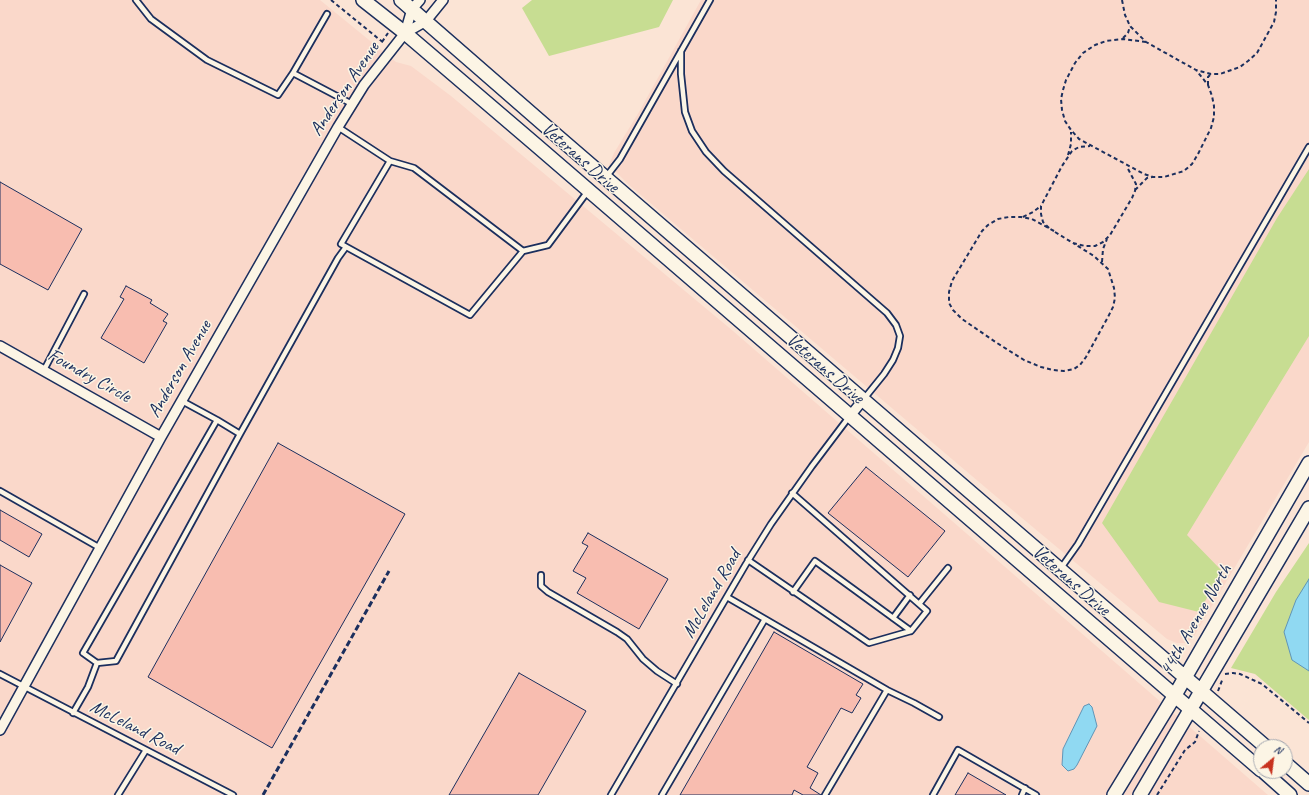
<!DOCTYPE html>
<style>
body{margin:0}
#map{position:relative;width:1309px;height:795px;overflow:hidden;background:#fbe4d5;font-family:Caveat,sans-serif}
canvas{display:block}
.north{position:absolute;left:1253px;top:739px;width:40px;height:40px;box-sizing:border-box;background:#fcf5e5;border:1px solid #a2a6af;border-radius:50%;rotate:29deg;font-size:11px;font-weight:700;line-height:16px;text-align:center;color:#1b2f5e}
.north::after{content:'';display:block;margin:auto;width:14px;height:18px;background:#c8321e;clip-path:polygon(50% 0,100% 100%,50% 72%,0 100%)}
</style>
<div id="map">
<canvas width="1309" height="795"></canvas>
<div class="north">N</div>
</div>
<script>
const ctx = document.querySelector('canvas').getContext('2d');
ctx.lineJoin = 'round';
function fillPath(path, color) {
  ctx.fillStyle = color;
  ctx.fill(path, 'evenodd');
}
function poly(rows) {
  const path = new Path2D();
  for (const r of rows) {
    path.moveTo(r[0], r[1]);
    for (let i = 2; i < r.length; i += 2) path.lineTo(r[i], r[i + 1]);
  }
  return path;
}
function strokePath(path, color, width, dash) {
  ctx.strokeStyle = color;
  ctx.lineWidth = width;
  ctx.lineCap = dash ? 'butt' : 'round';
  ctx.setLineDash(dash || []);
  ctx.stroke(path);
}
function label(font, color, halo, rows, align = 'center') {
  ctx.font = font + ' Caveat,sans-serif';
  ctx.lineWidth = 3;
  ctx.setLineDash([]);
  ctx.textBaseline = 'middle';
  ctx.strokeStyle = halo;
  ctx.fillStyle = color;
  for (const [text, x, y, turn = 0] of rows) {
    ctx.save();
    ctx.translate(x, y);
    ctx.rotate((+turn || 0) * Math.PI / 180);
    ctx.textAlign = isNaN(turn) ? turn : align;
    if (halo) ctx.strokeText(text, 0, 0);
    ctx.fillText(text, 0, 0);
    ctx.restore();
  }
}
const built = poly([
 [0,0,320,0,396,62,411,66,451,96,733,331,1268,795,0,795],
 [701,0,1309,0,1309,442,1193,638,1186,643,1177,643,1167,639,992,493,629,185,609,165,614,153,639,112]
]);
const green = poly([
 [532,0,673,0,659,27,549,56,522,8],
 [1309,169,1309,336,1187,535,1222,571,1199,612,1159,602,1102,523,1277,218],
 [1309,543,1309,720,1255,674,1231,668,1276,592]
]);
const water = poly([
 [1309,579,1309,671,1292,660,1284,632,1296,600,1309,579],
 [1089,704,1092,707,1097,726,1077,765,1074,769,1068,771,1062,765,1063,749,1084,706,1089,704]
]);
const building = poly([
 [0,182,82,229,48,290,0,264,0,182],
 [126,286,152,300,150,303,168,314,163,321,167,323,144,363,101,338,124,299,120,297,126,286],
 [278,443,405,514,272,748,148,677,278,443],
 [866,467,945,531,908,577,828,513,866,467],
 [0,510,42,534,29,557,0,540,0,510],
 [588,533,668,579,639,629,577,593,586,578,573,571,588,546,582,543,588,533],
 [0,565,32,583,0,642,0,565],
 [774,632,863,684,856,695,861,698,852,713,841,708,807,767,818,773,810,788,821,795,803,795,794,790,792,795,680,795,774,632],
 [519,673,586,711,538,795,449,795,519,673],
 [968,773,1006,795,955,795,968,773]
]);
const path = poly([
 [331,0,385,44],
 [1122,0,1125,15,1130,26,1146,42,1196,70,1211,74,1220,74,1240,67,1248,61,1257,53,1274,22,1276,12,1276,0],
 [1123,38,1128,33,1130,26],
 [382,42,388,33],
 [1146,42,1123,39,1106,41,1095,45,1083,53,1075,63,1066,80,1063,90,1061,99,1062,110,1065,121,1071,130,1079,139,1144,174,1153,177,1164,177,1184,171,1192,164,1198,154,1211,128,1214,117,1214,106,1212,96,1208,85,1196,70],
 [1208,85,1208,77,1210,75],
 [1068,155,1071,144,1071,132],
 [1135,190,1147,178,1152,177],
 [1023,217,1033,212,1041,206],
 [1049,228,1043,222,1041,214,1041,206,1062,166,1072,151,1079,147,1090,146],
 [1054,231,1032,219,1021,217,1009,217,998,219,988,225,982,231,952,281,949,292,949,303,953,310,962,319,997,343,1024,360,1041,367,1053,370,1064,371,1074,369,1080,365,1086,357,1108,317,1113,307,1115,298,1114,288,1108,269,1094,256,1073,243],
 [1055,232,1073,243,1085,246,1095,246,1103,242,1110,235,1132,198,1135,191,1136,184,1127,167],
 [1102,262,1103,249,1107,239],
 [1225,674,1233,673,1240,674,1262,684,1309,723],
 [1218,691,1223,678],
 [1157,795,1185,750,1195,742,1199,731]
]);
const lane = poly([
 [136,0,151,19,207,60,278,95,293,73,352,104],
 [681,51,681,74,685,112,692,131,706,152,724,171,887,313,896,325,900,336,898,348,893,360,884,374,863,400],
 [293,73,327,14],
 [338,127,390,161,341,244,470,315,523,251,548,245,588,191],
 [390,161,414,168,523,251],
 [606,177,620,159,710,0],
 [44,370,84,294],
 [182,401,217,420,240,434,116,661,97,663,83,653,217,420],
 [240,434,338,258,346,247],
 [0,491,100,548],
 [748,560,869,643,911,631,927,611,792,493],
 [1061,568,1078,544,1309,147],
 [541,575,541,586,548,592,617,632,627,639,643,659,657,671,677,684],
 [793,592,815,561,911,631],
 [727,597,887,690],
 [919,604,948,568],
 [893,618,910,595],
 [0,674,233,795],
 [73,713,88,687,97,663],
 [118,795,146,750],
 [611,795,746,564,771,524,812,466,849,417],
 [662,795,765,619],
 [825,795,887,690,914,703,939,717],
 [933,795,958,750,1036,795],
 [1022,795,1025,788]
]);
const street = poly([
 [405,33,426,21,443,0],
 [0,346,161,437],
 [850,416,863,400],
 [0,730,161,437,338,127,364,85,405,33,412,9,420,0]
]);
const secondary = poly([
 [363,0,405,33,536,145,1261,770],
 [401,0,549,129,1266,747],
 [1285,763,1309,784],
 [1263,771,1290,795],
 [1114,795,1175,695,1309,463],
 [1140,795,1309,508]
]);
const rail = poly([
 [263,795,389,571]
]);
const streetNames = [
 ["Anderson Avenue",345,89,-56],
 ["Veterans Drive",580,158,41],
 ["Anderson Avenue",180,369,-60],
 ["Veterans Drive",825,369,41],
 ["Foundry Circle",89,376,29],
 ["Veterans Drive",1071,581,41],
 ["McLeland Road",712,594,-60],
 ["44th Avenue North",1196,620,-60],
 ["McLeland Road",135,728,27]
];
fillPath(built, '#fad8ca');
fillPath(green, '#c7dd92');
fillPath(water, '#90d9f2');
strokePath(water, '#6195b7', 1);
fillPath(building, '#f8bdb0');
strokePath(building, '#1b2f5e', 1);
strokePath(lane, '#1b2f5e', 8);
strokePath(street, '#1b2f5e', 12);
strokePath(secondary, '#1b2f5e', 16);
strokePath(path, '#1b2f5e', 2, [4, 3]);
strokePath(lane, '#fcf5e5', 4.5);
strokePath(street, '#fcf5e5', 9);
strokePath(secondary, '#fcf5e5', 13);
strokePath(rail, '#1b2f5e', 3, [6, 3]);
label('19px', '#1b2f5e', '#fcf5e5', streetNames);
</script>
